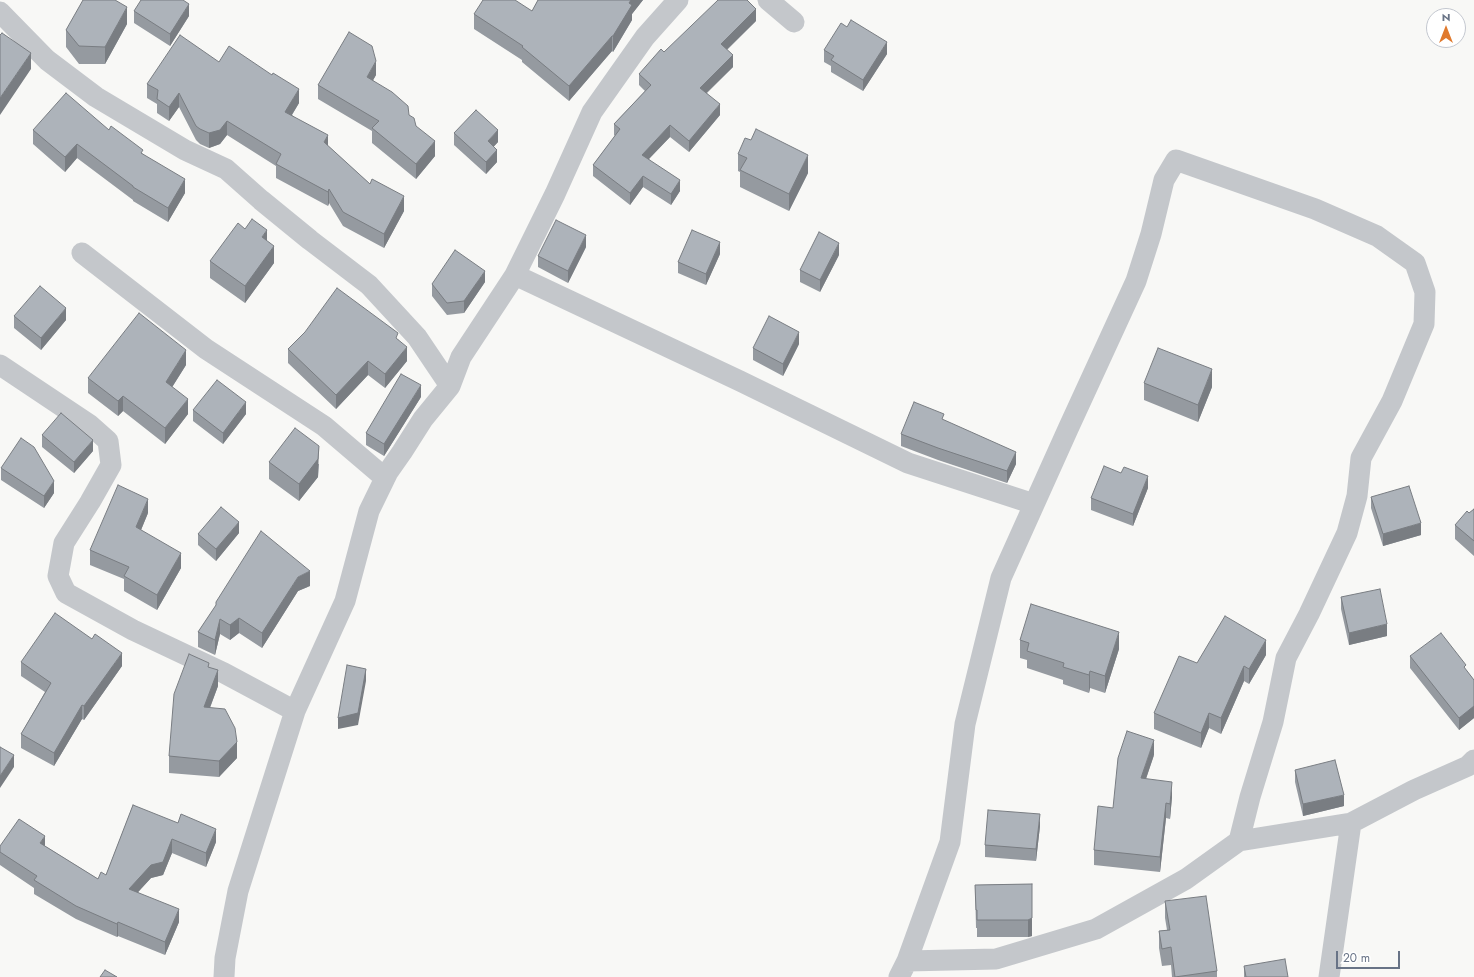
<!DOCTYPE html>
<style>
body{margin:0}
#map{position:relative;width:1474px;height:977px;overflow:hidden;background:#f8f8f6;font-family:Jost,sans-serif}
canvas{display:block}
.north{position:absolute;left:1426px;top:8px;width:40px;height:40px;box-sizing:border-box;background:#fff;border:1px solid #c3c7cf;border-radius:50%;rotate:0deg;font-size:11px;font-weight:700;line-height:16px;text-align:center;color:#687386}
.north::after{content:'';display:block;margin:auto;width:14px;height:18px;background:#e07a2e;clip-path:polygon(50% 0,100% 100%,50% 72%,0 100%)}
.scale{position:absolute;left:1336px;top:951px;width:64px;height:18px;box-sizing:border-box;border:2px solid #687386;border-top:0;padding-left:5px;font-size:12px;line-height:14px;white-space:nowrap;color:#687386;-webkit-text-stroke:3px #fff;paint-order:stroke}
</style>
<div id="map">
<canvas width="1474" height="977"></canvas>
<div class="north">N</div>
<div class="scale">20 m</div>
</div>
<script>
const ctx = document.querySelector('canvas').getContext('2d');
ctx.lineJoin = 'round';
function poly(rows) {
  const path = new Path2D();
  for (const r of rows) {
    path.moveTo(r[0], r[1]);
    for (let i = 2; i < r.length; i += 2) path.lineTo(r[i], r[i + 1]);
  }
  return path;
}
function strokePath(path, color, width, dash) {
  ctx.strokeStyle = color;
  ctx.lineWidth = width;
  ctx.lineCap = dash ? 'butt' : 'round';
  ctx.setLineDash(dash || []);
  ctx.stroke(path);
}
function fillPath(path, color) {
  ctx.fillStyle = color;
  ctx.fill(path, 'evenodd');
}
const minor = poly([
 [768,0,794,22],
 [0,12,47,60,96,97,185,150,226,169,261,200,310,240,369,285,417,337,450,386,423,419,402,452,388,472,369,511,345,601,295,711,238,891,225,958,224,977],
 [82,253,206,349,324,426,385,478],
 [515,275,740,381,908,463,1034,504],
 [0,365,90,425,108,441,111,465,90,502,64,543,58,576,66,593,133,630,224,673,295,711],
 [450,386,461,357,515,275,555,194,592,112,645,37,678,0],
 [1351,823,1414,790,1468,766,1474,760],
 [907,961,996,959,1096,929,1186,879,1239,841,1351,823,1329,977],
 [899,977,907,961,950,842,965,724,1001,578,1068,429,1136,281,1151,234,1164,180,1176,160,1315,209,1377,236,1415,263,1425,292,1424,324,1392,401,1361,458,1357,496,1347,533,1309,614,1286,658,1273,722,1250,797,1239,841]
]);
const wall = poly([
 [538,0,643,0,632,14,632,20,613,52,612,51,569,101,522,62,522,60,474,29,474,14,532,11],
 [134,11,189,16,170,46,134,23],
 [756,21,727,50,733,67,707,93,720,115,689,152,670,137,649,159,680,191,671,205,643,187,630,205,593,176,593,165,615,136,614,135,614,124,645,91,639,85,639,74,664,52],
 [127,24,105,64,79,64,66,47,66,30],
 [824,50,887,54,863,91,831,72,831,66,824,62],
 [219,62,299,103,292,115,328,146,370,184,404,211,384,248,343,226,329,203,328,206,276,178,276,166,227,135,220,144,209,148,200,144,196,140,179,107,169,121,157,113,157,104,147,98,147,84],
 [376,75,373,80,409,115,435,156,416,179,372,143,372,131,318,99,318,85],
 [33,130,109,130,143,154,185,193,168,222,133,201,133,200,77,158,65,172,33,144],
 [454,133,498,142,493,147,497,162,486,174,454,145],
 [738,154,808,173,789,211,740,187,740,172,738,171],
 [245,229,267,241,274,263,245,303,210,278,210,261],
 [586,247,568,283,538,267,538,256],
 [720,254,706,285,678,273,678,262],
 [839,255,820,292,800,282,800,270],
 [485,282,464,313,447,315,432,296,432,284],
 [14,316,66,320,41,350,14,328],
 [398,339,407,361,385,388,368,375,336,409,288,363,288,349],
 [799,344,783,376,753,360,753,348],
 [186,365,172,387,188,414,165,444,123,411,118,416,88,393,88,378],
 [1144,383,1212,387,1198,422,1144,400],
 [421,397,384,456,366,445,366,433],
 [193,410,246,414,223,444,193,421],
 [944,420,1016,464,1007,483,938,460,901,446,901,434],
 [42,435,93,451,74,473,42,447],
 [269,462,319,464,318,477,299,501,269,479],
 [1,468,54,493,44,508,1,480],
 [1148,488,1133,526,1091,510,1091,498],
 [1371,497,1421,535,1383,546,1371,508],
 [1474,509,1474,556,1455,539,1455,525],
 [148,513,141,530,181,568,157,610,124,591,124,579,90,565,90,550],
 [239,533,216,561,198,545,198,534],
 [310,586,298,591,262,648,239,633,230,640,220,634,215,655,198,647,198,632,216,606,216,602],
 [1341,597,1387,636,1349,645,1341,609],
 [1020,640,1119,649,1105,693,1090,688,1089,693,1063,684,1063,680,1027,668,1027,660,1020,658],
 [1266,655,1249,684,1244,681,1221,734,1209,728,1201,748,1154,729,1154,713,1197,663],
 [1410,656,1466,670,1474,680,1474,718,1459,730,1410,668],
 [21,662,122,666,84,720,82,719,54,766,21,748,21,734,45,692,21,676],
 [209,667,218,686,210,708,237,758,219,777,169,773,169,756],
 [1154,755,1146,779,1172,797,1170,819,1166,818,1160,872,1094,865,1094,850,1113,808],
 [1295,770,1344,806,1303,816,1295,782],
 [133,805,216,842,206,867,172,853,163,875,151,878,138,892,179,922,165,955,118,936,117,937,76,919,34,894,34,888,0,865,0,846,45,846,98,879,106,875],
 [1040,826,1036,861,985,857,985,845],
 [1032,884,1032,936,1028,937,977,937,977,928,976,928,975,885],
 [1165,901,1217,971,1217,977,1172,977,1171,965,1162,966,1159,948,1159,931,1167,930,1165,918],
 [1244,966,1288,977,1244,977]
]);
const shadedWall = poly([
 [631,0,643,0,632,14,632,20,613,52,613,36,629,3],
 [189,4,189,16,170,46,170,34],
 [127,7,127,24,105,64,105,47],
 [756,9,756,21,721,55,721,44],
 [612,36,612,51,569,101,569,86],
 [887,42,887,54,863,91,863,80],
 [31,53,31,69,0,115,0,98],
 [733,55,733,67,700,99,700,88],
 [376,61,376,75,367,91,367,77],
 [299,89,299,103,285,126,285,112],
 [179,93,179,107,169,121,169,107],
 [720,104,720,115,689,152,689,141],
 [227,121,227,135,220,144,209,148,209,133],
 [670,125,670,137,642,166,642,155],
 [498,130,498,142,488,153,488,141],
 [328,135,328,149,324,142],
 [435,141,435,156,416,179,416,164],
 [77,144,77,158,65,172,65,157],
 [497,150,497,162,486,174,486,162],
 [808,155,808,173,789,211,789,194],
 [643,176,643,187,630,205,630,193],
 [185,179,185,193,168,222,168,208],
 [680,180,680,191,671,205,671,194],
 [329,189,329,203,328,206,328,192],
 [404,196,404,211,384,248,384,234],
 [267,230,267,247,262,237],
 [586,235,586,247,568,283,568,271],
 [720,242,720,254,706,285,706,274],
 [839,243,839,255,820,292,820,280],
 [274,246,274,263,245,303,245,286],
 [485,271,485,282,464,313,464,301],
 [66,308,66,320,41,350,41,338],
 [799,332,799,344,783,376,783,364],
 [407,347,407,361,385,388,385,374],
 [186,350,186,365,166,397,166,382],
 [368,361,368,375,336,409,336,395],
 [1212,369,1212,387,1198,422,1198,405],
 [421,385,421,397,384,456,384,444],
 [123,396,123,411,118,416,118,401],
 [188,399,188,414,165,444,165,428],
 [246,402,246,414,223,444,223,433],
 [93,440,93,451,74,473,74,462],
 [319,446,318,477,299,501,299,484],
 [1016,452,1016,464,1007,483,1007,471],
 [1148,476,1148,488,1133,526,1133,514],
 [54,481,54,493,44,508,44,496],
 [148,499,148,513,136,542,136,527],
 [239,522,239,533,216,561,216,549],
 [1421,523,1421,535,1383,546,1383,534],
 [181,553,181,568,157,610,157,595],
 [310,571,310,586,298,591,262,648,262,633,298,577],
 [239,618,239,633,230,640,230,625],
 [220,619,220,634,215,655,215,640],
 [1387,624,1387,636,1349,645,1349,633],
 [1119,632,1119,649,1105,693,1105,676],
 [1266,640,1266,655,1249,684,1249,669],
 [122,653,122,666,84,720,84,706],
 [1244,666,1244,681,1221,734,1221,718],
 [366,669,366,681,358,725,338,729,338,718],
 [218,670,218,686,204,723,204,707],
 [1090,671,1090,688,1089,693,1089,675],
 [82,705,82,719,54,766,54,753],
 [1474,706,1474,718,1459,730,1459,718],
 [1209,713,1209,728,1201,748,1201,733],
 [1154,740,1154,755,1141,793,1141,778],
 [237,742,237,758,219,777,219,761],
 [14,755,14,767,0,788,0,776],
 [1172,782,1172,797,1170,819,1170,804],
 [1344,795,1344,806,1303,816,1303,804],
 [1166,803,1166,818,1160,872,1160,857],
 [1040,814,1040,826,1036,861,1036,849],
 [216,829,216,842,206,867,206,853],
 [45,836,45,849,40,843],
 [172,839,172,853,163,875,151,878,129,902,129,889],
 [179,909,179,922,165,955,165,942],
 [1032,918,1032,936,1028,937,1028,920],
 [118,922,118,936,117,937,117,924]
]);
const building = poly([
 [83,0,115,0,127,7,105,47,79,46,66,30,83,0],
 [141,0,183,0,189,4,170,34,134,11,141,0],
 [483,0,515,0,532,11,538,0,631,0,629,3,632,5,613,36,612,36,569,86,522,47,523,46,474,14,483,0],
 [718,0,747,0,756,9,721,44,733,55,700,88,720,104,689,141,670,125,642,155,680,180,671,194,643,176,630,193,593,165,620,129,614,124,651,85,639,74,661,49,664,52,718,0],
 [851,20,887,42,863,80,831,60,834,56,824,50,841,23,847,27,851,20],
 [349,32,372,46,376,61,367,77,392,92,408,106,409,115,414,118,416,126,435,141,416,164,372,128,379,121,318,85,349,32],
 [2,33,31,53,0,98,0,35,2,33],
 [180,35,219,62,229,46,272,75,273,73,299,89,285,112,328,135,324,142,370,184,372,179,404,196,384,234,343,212,329,189,328,192,276,164,281,154,227,121,220,130,209,133,200,129,196,126,179,93,169,107,157,99,158,90,147,84,180,35],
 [66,93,109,130,111,126,143,150,141,153,185,179,168,208,133,187,133,186,77,144,65,157,33,130,66,93],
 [476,110,498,130,488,141,497,150,486,162,454,133,476,110],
 [756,129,808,155,789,194,740,170,747,158,738,154,745,138,751,140,756,129],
 [252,219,267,230,262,237,274,246,245,286,210,261,238,223,245,229,252,219],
 [556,220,586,235,568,271,538,256,556,220],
 [692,230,720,242,706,274,678,262,692,230],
 [819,232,839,243,820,280,800,270,819,232],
 [455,250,485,271,464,301,447,303,432,284,455,250],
 [40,286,66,308,41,338,14,316,40,286],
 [337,288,398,333,396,338,407,347,385,374,368,361,336,395,288,349,305,332,337,288],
 [139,313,186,350,166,382,188,399,165,428,123,396,118,401,88,378,139,313],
 [769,316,799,332,783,364,753,348,769,316],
 [1158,348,1212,369,1198,405,1144,383,1158,348],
 [401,374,421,385,384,444,366,433,401,374],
 [217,380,246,402,223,433,193,410,217,380],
 [914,402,944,414,942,419,1016,452,1007,471,938,448,901,434,914,402],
 [61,413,93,440,74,462,42,435,61,413],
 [295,428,319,446,318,459,299,484,269,462,295,428],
 [21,438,34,447,54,481,44,496,1,468,21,438],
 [1104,466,1121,473,1124,467,1148,476,1133,514,1091,498,1104,466],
 [118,485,148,499,136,527,181,553,157,595,124,576,129,567,90,550,118,485],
 [1409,486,1421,523,1383,534,1371,497,1409,486],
 [221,507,239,522,216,549,198,534,221,507],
 [1474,509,1474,541,1455,525,1467,511,1469,513,1474,509],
 [261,531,310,571,298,577,262,633,239,618,230,625,220,619,215,640,198,632,216,605,216,602,261,531],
 [1380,589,1387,624,1349,633,1341,597,1380,589],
 [1031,604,1119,632,1105,676,1090,671,1089,675,1063,667,1064,663,1027,651,1029,643,1020,640,1031,604],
 [55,613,92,639,95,634,122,653,84,706,82,705,54,753,21,734,51,683,21,662,55,613],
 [1225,616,1266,640,1249,669,1244,666,1221,718,1209,713,1201,733,1154,713,1179,656,1197,663,1225,616],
 [1441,633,1466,665,1464,667,1474,680,1474,706,1459,718,1410,656,1441,633],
 [189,654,209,663,208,667,218,670,204,707,225,709,235,728,237,742,219,761,169,756,174,694,189,654],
 [347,665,366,669,358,713,338,718,347,665],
 [1127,731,1154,740,1141,778,1172,782,1170,804,1166,803,1160,857,1094,850,1098,806,1113,808,1118,758,1127,731],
 [0,747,14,755,0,776,0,747],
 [1335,760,1344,795,1303,804,1295,770,1335,760],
 [133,805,178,823,181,814,216,829,206,853,172,839,163,862,151,865,129,889,179,909,165,942,118,922,117,924,76,906,34,880,37,876,0,852,0,846,19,819,45,836,40,843,98,879,101,872,106,875,133,805],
 [988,810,1040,814,1036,849,985,845,988,810],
 [1032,884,1032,918,1028,920,977,920,977,910,976,910,975,885,1032,884],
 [1206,896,1217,971,1175,977,1171,947,1162,949,1159,931,1170,930,1165,901,1206,896],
 [1285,959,1288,977,1246,977,1244,966,1285,959],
 [105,970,117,977,100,977,105,970]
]);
strokePath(minor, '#c4c7cb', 21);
fillPath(wall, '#959aa0');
fillPath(shadedWall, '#797d82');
fillPath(building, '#adb3ba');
strokePath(building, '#797d82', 1);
</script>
